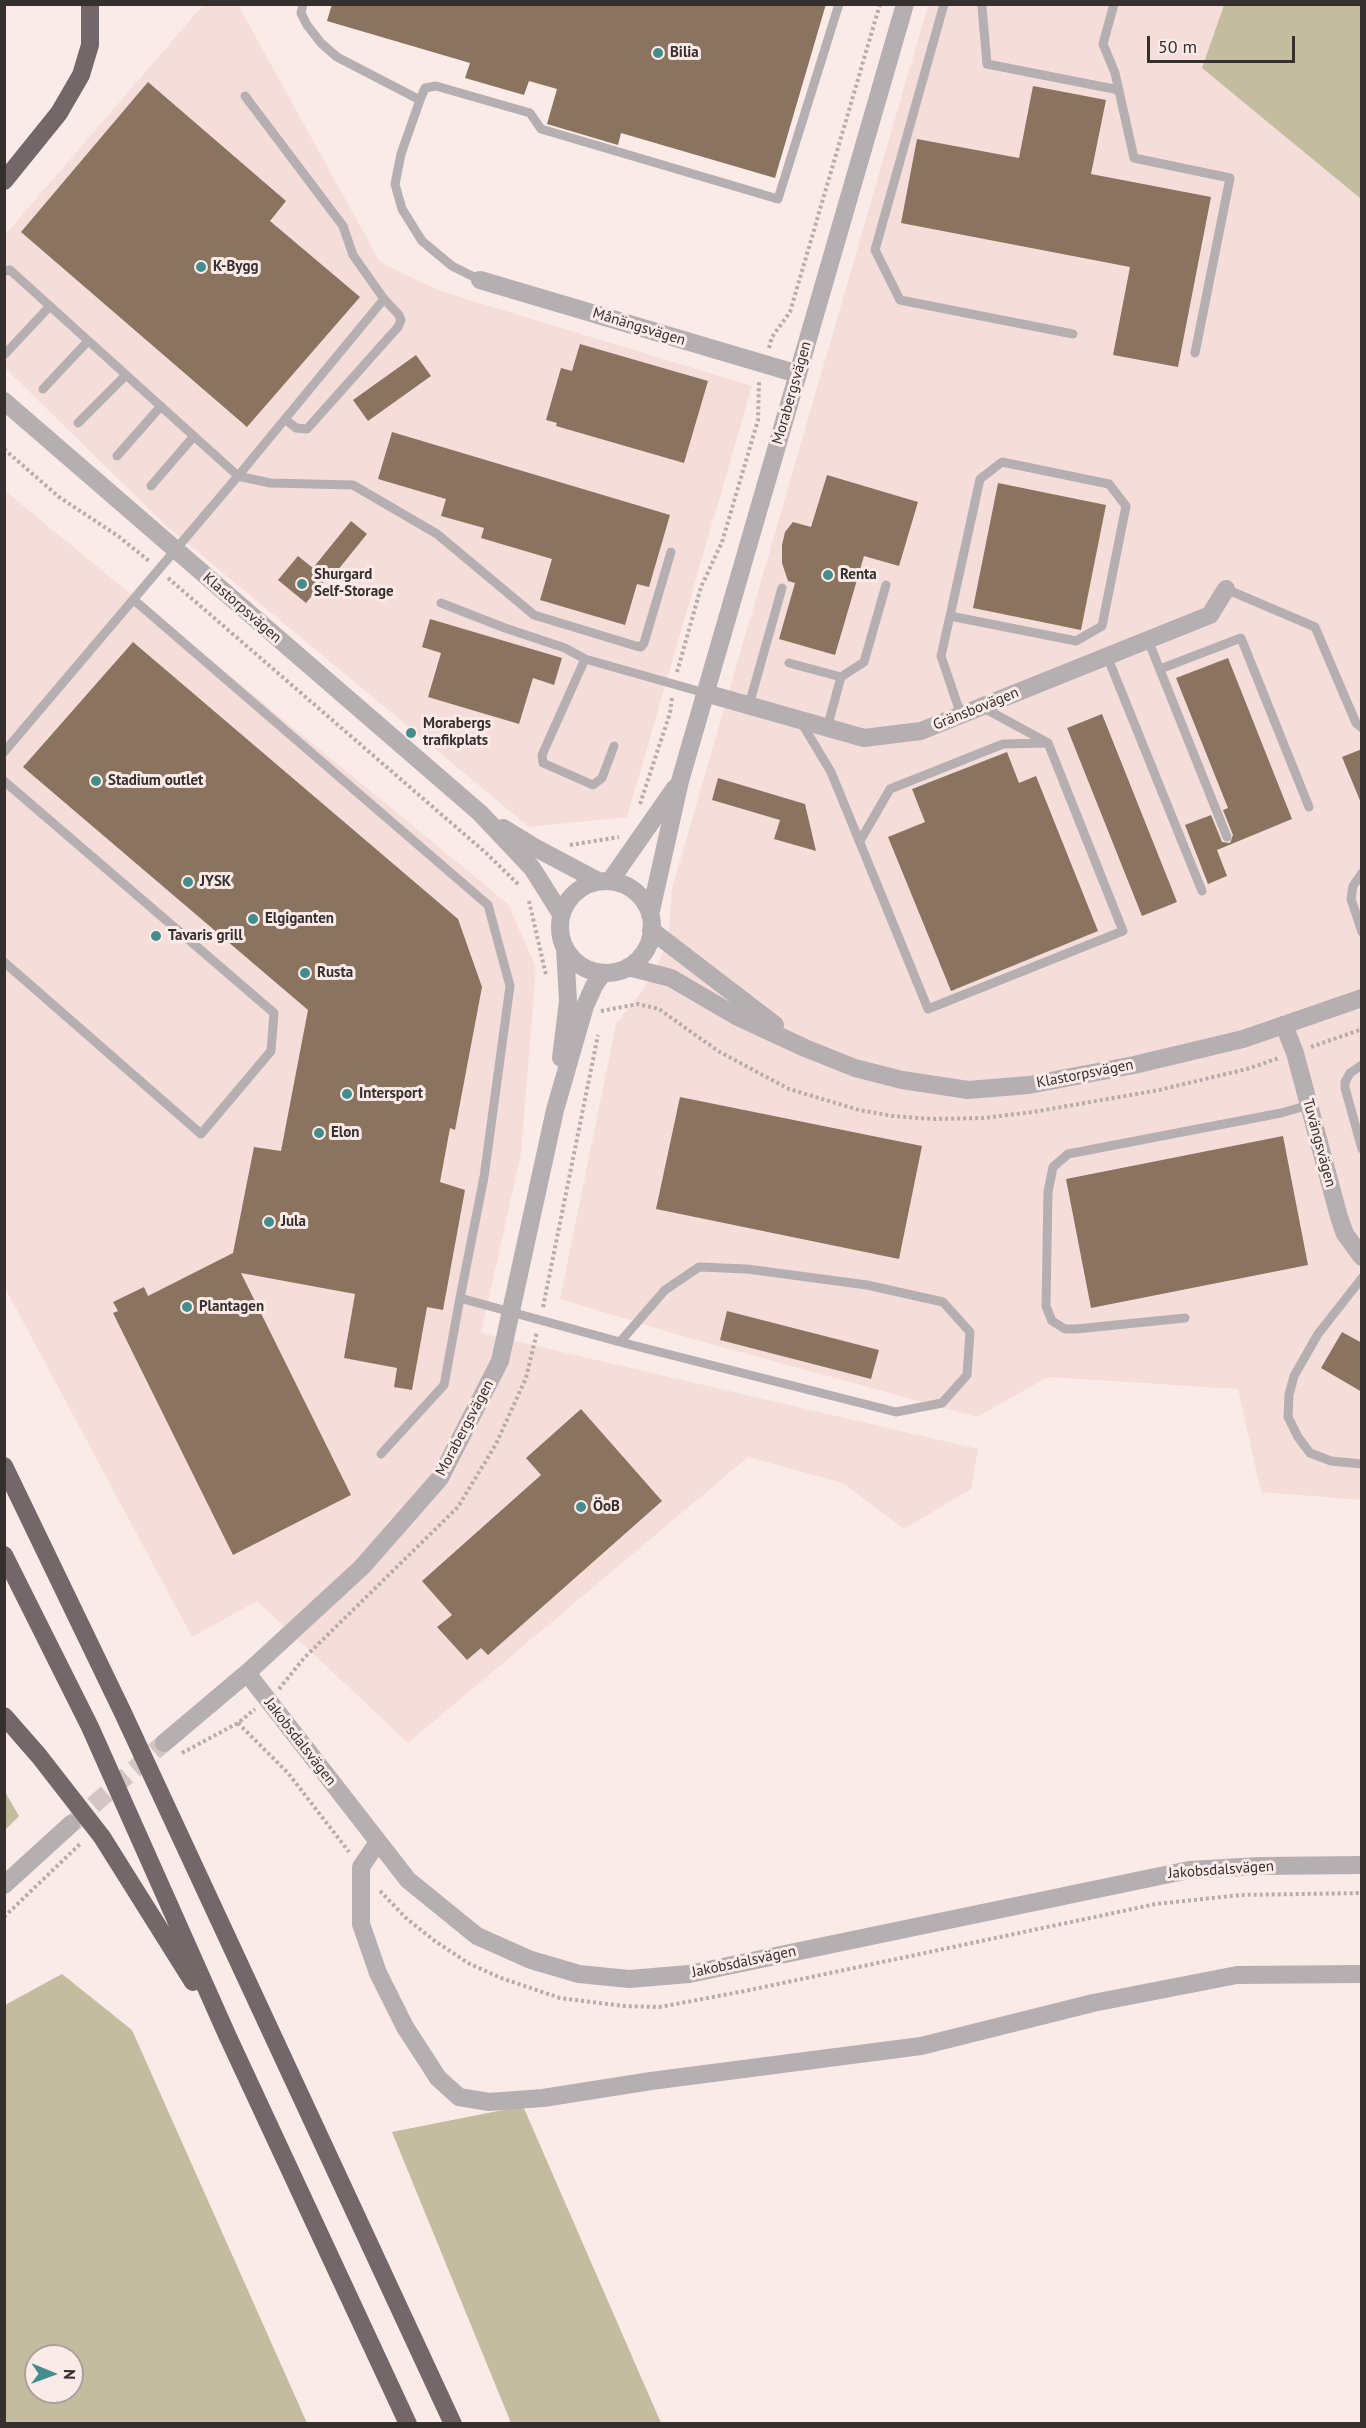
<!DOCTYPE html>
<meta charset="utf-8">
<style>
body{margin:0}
#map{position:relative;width:1366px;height:2428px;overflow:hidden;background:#faebe8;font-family:"PT Sans",sans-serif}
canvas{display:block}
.frame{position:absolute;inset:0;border:6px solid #352f2e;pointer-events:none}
.north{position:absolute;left:24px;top:2344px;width:60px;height:60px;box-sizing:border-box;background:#faebe8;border:2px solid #aba09e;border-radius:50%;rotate:91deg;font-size:16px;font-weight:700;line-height:24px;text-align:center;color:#352f2e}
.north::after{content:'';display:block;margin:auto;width:21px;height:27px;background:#458d8d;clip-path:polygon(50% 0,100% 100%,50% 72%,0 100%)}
.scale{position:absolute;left:1147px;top:36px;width:148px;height:27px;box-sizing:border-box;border:3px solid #352f2e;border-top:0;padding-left:8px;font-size:18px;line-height:21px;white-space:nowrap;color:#352f2e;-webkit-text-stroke:4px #faebe8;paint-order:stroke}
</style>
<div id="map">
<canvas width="1366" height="2428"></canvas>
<div class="frame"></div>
<div class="north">N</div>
<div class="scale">50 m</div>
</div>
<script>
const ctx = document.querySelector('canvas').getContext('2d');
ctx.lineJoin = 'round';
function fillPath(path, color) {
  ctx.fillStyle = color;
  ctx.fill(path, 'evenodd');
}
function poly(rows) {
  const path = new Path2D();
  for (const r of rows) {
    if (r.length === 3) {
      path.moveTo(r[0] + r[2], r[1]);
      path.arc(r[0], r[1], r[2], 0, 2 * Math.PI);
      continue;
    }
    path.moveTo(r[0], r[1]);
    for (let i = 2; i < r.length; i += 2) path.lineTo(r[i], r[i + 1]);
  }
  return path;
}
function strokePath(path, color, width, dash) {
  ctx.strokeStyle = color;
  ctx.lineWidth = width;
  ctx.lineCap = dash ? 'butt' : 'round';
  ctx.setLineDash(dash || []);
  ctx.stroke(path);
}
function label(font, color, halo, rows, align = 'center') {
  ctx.font = font + ' "PT Sans",sans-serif';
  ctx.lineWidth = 6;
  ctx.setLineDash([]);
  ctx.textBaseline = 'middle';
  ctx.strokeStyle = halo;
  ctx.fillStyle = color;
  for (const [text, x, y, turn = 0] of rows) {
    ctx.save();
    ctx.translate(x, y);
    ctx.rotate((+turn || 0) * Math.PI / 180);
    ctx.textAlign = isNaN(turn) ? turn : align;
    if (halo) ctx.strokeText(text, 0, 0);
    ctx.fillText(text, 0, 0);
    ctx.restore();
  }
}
const built = poly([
 [203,5,238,5,380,262,440,291,752,386,627,817,529,827,164,524,5,368,5,235],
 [928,5,1224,5,1202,68,1361,199,1361,1500,1261,1492,1238,1389,1048,1377,977,1417,689,1338,560,1299,616,1024,644,988,668,944,672,888],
 [4,490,508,904,536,968,521,1153,481,1333,978,1449,971,1489,904,1529,843,1483,748,1457,408,1743,257,1601,192,1637,5,1288]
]);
const forest = poly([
 [1224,5,1361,5,1361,199,1202,68],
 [4,1790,19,1816,5,1830,4,1830],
 [62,1974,132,2030,307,2423,5,2423,5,2005],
 [36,2356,72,2356,72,2392,36,2392],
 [523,2106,661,2423,511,2423,392,2132]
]);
const building = poly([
 [332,4,826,4,775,178,621,133,618,145,547,124,557,89,529,81,524,95,465,78,470,63,327,21],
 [148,82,286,201,270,221,360,297,247,427,21,232],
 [1033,86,1106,100,1091,174,1211,197,1178,367,1113,355,1130,267,901,223,917,139,1019,158],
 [580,344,708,381,684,463,556,426,557,423,546,420,561,368,572,371],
 [416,355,431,376,368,421,353,400],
 [392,432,670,515,649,587,637,584,625,625,540,600,552,559,481,538,484,528,441,516,446,499,378,479],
 [827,475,918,502,899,566,864,556,835,655,779,639,795,583,788,581,782,563,782,545,785,532,793,522,811,527],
 [998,483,1106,505,1081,630,973,608],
 [351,521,367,534,333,576,330,574,306,603,278,580,298,556,313,568],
 [430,619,562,658,554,685,533,678,519,724,428,697,441,653,422,647],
 [133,642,458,919,482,987,455,1130,450,1128,440,1182,465,1190,443,1310,427,1307,412,1390,394,1387,397,1368,344,1358,355,1294,241,1273,351,1495,233,1555,113,1313,118,1311,113,1302,144,1287,148,1296,233,1253,254,1147,281,1151,308,1010,23,767],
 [1228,658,1292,819,1217,850,1227,876,1208,884,1185,825,1211,815,1222,842,1230,843,1233,835,1223,810,1228,808,1176,678],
 [1102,714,1177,902,1142,916,1067,728],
 [1362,749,1362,803,1361,803,1342,757],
 [1007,752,1019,783,1036,776,1098,931,951,991,888,837,925,822,912,789],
 [718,778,805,804,816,851,774,839,780,820,712,800],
 [680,1097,922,1146,899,1259,656,1209],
 [1283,1136,1308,1265,1091,1308,1066,1179],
 [727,1311,879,1350,871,1379,720,1340],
 [1342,1332,1362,1343,1362,1392,1321,1368],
 [581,1409,662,1501,488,1655,481,1648,467,1660,437,1627,452,1615,422,1581,541,1475,526,1458]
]);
const tertiaryTunnel = poly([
 [73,1823,164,1743]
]);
const path = poly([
 [769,348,772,337,790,312,880,4],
 [4,449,59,497,118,536,149,561],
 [168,578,486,853,519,885],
 [677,672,701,587,722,542,758,420,759,381],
 [640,804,670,713,672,697],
 [570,845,619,837],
 [529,901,546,975],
 [601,1011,638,1004,659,1009,718,1051,789,1089,859,1110,893,1116,932,1119,983,1118,1033,1112,1159,1090,1247,1069,1279,1058],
 [1311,1047,1362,1029],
 [543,1307,598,1035],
 [279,1689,304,1658,458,1507,496,1444,526,1378,537,1332],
 [238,1723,288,1773,349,1852],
 [182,1753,238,1723,255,1709],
 [380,1891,407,1919,435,1941,468,1963,501,1978,560,1998,623,2006,660,2007,745,1991,1156,1904,1240,1895,1362,1893],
 [4,1917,80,1844]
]);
const service = poly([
 [303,4,301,13,307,25,321,43,337,57,420,100,425,88,436,86,530,113,541,129,778,199,839,4],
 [944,4,875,250,900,300,1073,334],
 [1114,4,1103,44,1115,73,1134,158,1230,178,1195,353],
 [982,7,987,64,1119,90],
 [245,96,343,226,353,255,384,299,238,476,270,483,353,485,437,534,534,615,636,646,641,647,644,643,671,552],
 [420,100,401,154,395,184,402,209,422,241,452,266,480,280],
 [4,271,10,270,238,476,4,752],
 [5,354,50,306],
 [43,389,88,341],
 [286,420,296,428,307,429,398,327,401,320,399,315,384,299],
 [78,423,126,375],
 [117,456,161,406],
 [151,486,194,436],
 [1226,589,1315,627,1356,723,1362,728],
 [134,600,488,905,510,986,484,1177,460,1298,620,1342,896,1412,942,1403,967,1375,970,1332,943,1302,867,1285,747,1269,699,1267,665,1290,620,1342],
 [441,603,505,628,565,648,585,659,705,693],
 [950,616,1076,641,1102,626,1126,506,1109,484,1002,462,980,479,950,616,941,656,961,715],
 [1148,640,1227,837],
 [1107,656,1202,891],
 [585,659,542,755,543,763,593,785,602,778,614,746],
 [789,663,841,677],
 [1160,669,1241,638,1309,807],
 [749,705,782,588],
 [801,722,831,772,928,1009,1123,931,1048,743,982,707],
 [827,728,841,677,864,662,886,585],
 [4,781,274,1013,271,1051,201,1134,4,962],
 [860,841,890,789,1003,744,1045,743],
 [1362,873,1353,886,1351,899,1362,932],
 [1362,1065,1350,1073,1345,1082,1345,1088,1362,1149],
 [1362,1278,1318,1334,1294,1376,1289,1395,1288,1417,1298,1437,1310,1453,1331,1461,1362,1464],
 [1185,1318,1076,1329,1065,1329,1052,1321,1046,1306,1048,1192,1053,1167,1068,1154,1281,1113,1309,1105],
 [381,1454,444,1385,460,1298]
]);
const minor = poly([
 [480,280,798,374],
 [705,693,864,738,921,731,1210,615,1226,589],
 [1284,1025,1295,1053,1339,1217,1345,1234,1362,1257],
 [247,1673,408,1880,477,1936,531,1960,579,1974,629,1979,689,1974,1189,1870,1259,1866,1362,1865],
 [378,1842,361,1867,361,1924,378,1973,405,2027,438,2078,459,2097,489,2102,543,2098,651,2081,921,2046,1093,2003,1237,1975,1362,1974]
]);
const tertiary = poly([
 [4,401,480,813,532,868,561,914],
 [503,828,534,847,598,881],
 [610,881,675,788],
 [606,927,46],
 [650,915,680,781,905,4],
 [651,930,775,1025],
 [628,967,671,978,736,1016,805,1048,855,1068,902,1080,968,1090,1029,1085,1134,1065,1243,1039,1362,998],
 [561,1058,568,1001,565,948],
 [164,1743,247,1673,362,1567,440,1478,500,1361,555,1110,585,1006,594,986,603,973],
 [4,1885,71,1824]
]);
const motorway = poly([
 [4,181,59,113,81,75,90,45,90,4],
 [4,1466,123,1713,453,2424],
 [4,1555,90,1727,228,2037,408,2424],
 [4,1716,39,1756,102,1837,193,1982]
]);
const markers = [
 [658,53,6,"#458d8d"],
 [201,267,6,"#458d8d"],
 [828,575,6,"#458d8d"],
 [302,584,6,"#458d8d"],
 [411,733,6,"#458d8d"],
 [96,781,6,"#458d8d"],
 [188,882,6,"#458d8d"],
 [253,919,6,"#458d8d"],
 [156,936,6,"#458d8d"],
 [305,973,6,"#458d8d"],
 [347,1094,6,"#458d8d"],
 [319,1133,6,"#458d8d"],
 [269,1222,6,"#458d8d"],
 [187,1307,6,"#458d8d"],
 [581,1507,6,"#458d8d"]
];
const poiNames = [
 ["Bilia",670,53],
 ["K-Bygg",213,267],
 ["Shurgard",314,575],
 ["Self-Storage",314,592],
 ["Renta",840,575],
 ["Morabergs",423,724],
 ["trafikplats",423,741],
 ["Stadium outlet",108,781],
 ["JYSK",200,882],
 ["Elgiganten",265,919],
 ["Tavaris grill",168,936],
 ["Rusta",317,973],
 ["Intersport",359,1094],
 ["Elon",331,1133],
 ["Jula",281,1222],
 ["Plantagen",199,1307],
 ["ÖoB",593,1507]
];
const streetNames = [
 ["Månängsvägen",639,327,17],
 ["Morabergsvägen",792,393,-74],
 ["Klastorpsvägen",242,608,41],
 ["Gränsbovägen",976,709,-22],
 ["Klastorpsvägen",1085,1074,-11],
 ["Tuvängsvägen",1319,1143,75],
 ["Morabergsvägen",465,1428,-62],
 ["Jakobsdalsvägen",300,1742,52],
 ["Jakobsdalsvägen",1221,1870,-4],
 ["Jakobsdalsvägen",744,1962,-12]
];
fillPath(built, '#f5deda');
fillPath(forest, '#c3bc9f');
fillPath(building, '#8a745f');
strokePath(tertiaryTunnel, '#d3c5c3', 18, [18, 9]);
strokePath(path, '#b8acaa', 4, [3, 3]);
strokePath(service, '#b5afb1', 9);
strokePath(minor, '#b5afb1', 18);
strokePath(tertiary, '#b5afb1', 18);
strokePath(motorway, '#73676a', 18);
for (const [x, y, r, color] of markers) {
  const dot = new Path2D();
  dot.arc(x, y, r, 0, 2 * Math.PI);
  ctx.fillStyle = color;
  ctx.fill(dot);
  strokePath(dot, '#faebe8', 2);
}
label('bold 15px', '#352f2e', '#faebe8', poiNames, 'left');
label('15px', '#352f2e', '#faebe8', streetNames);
</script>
